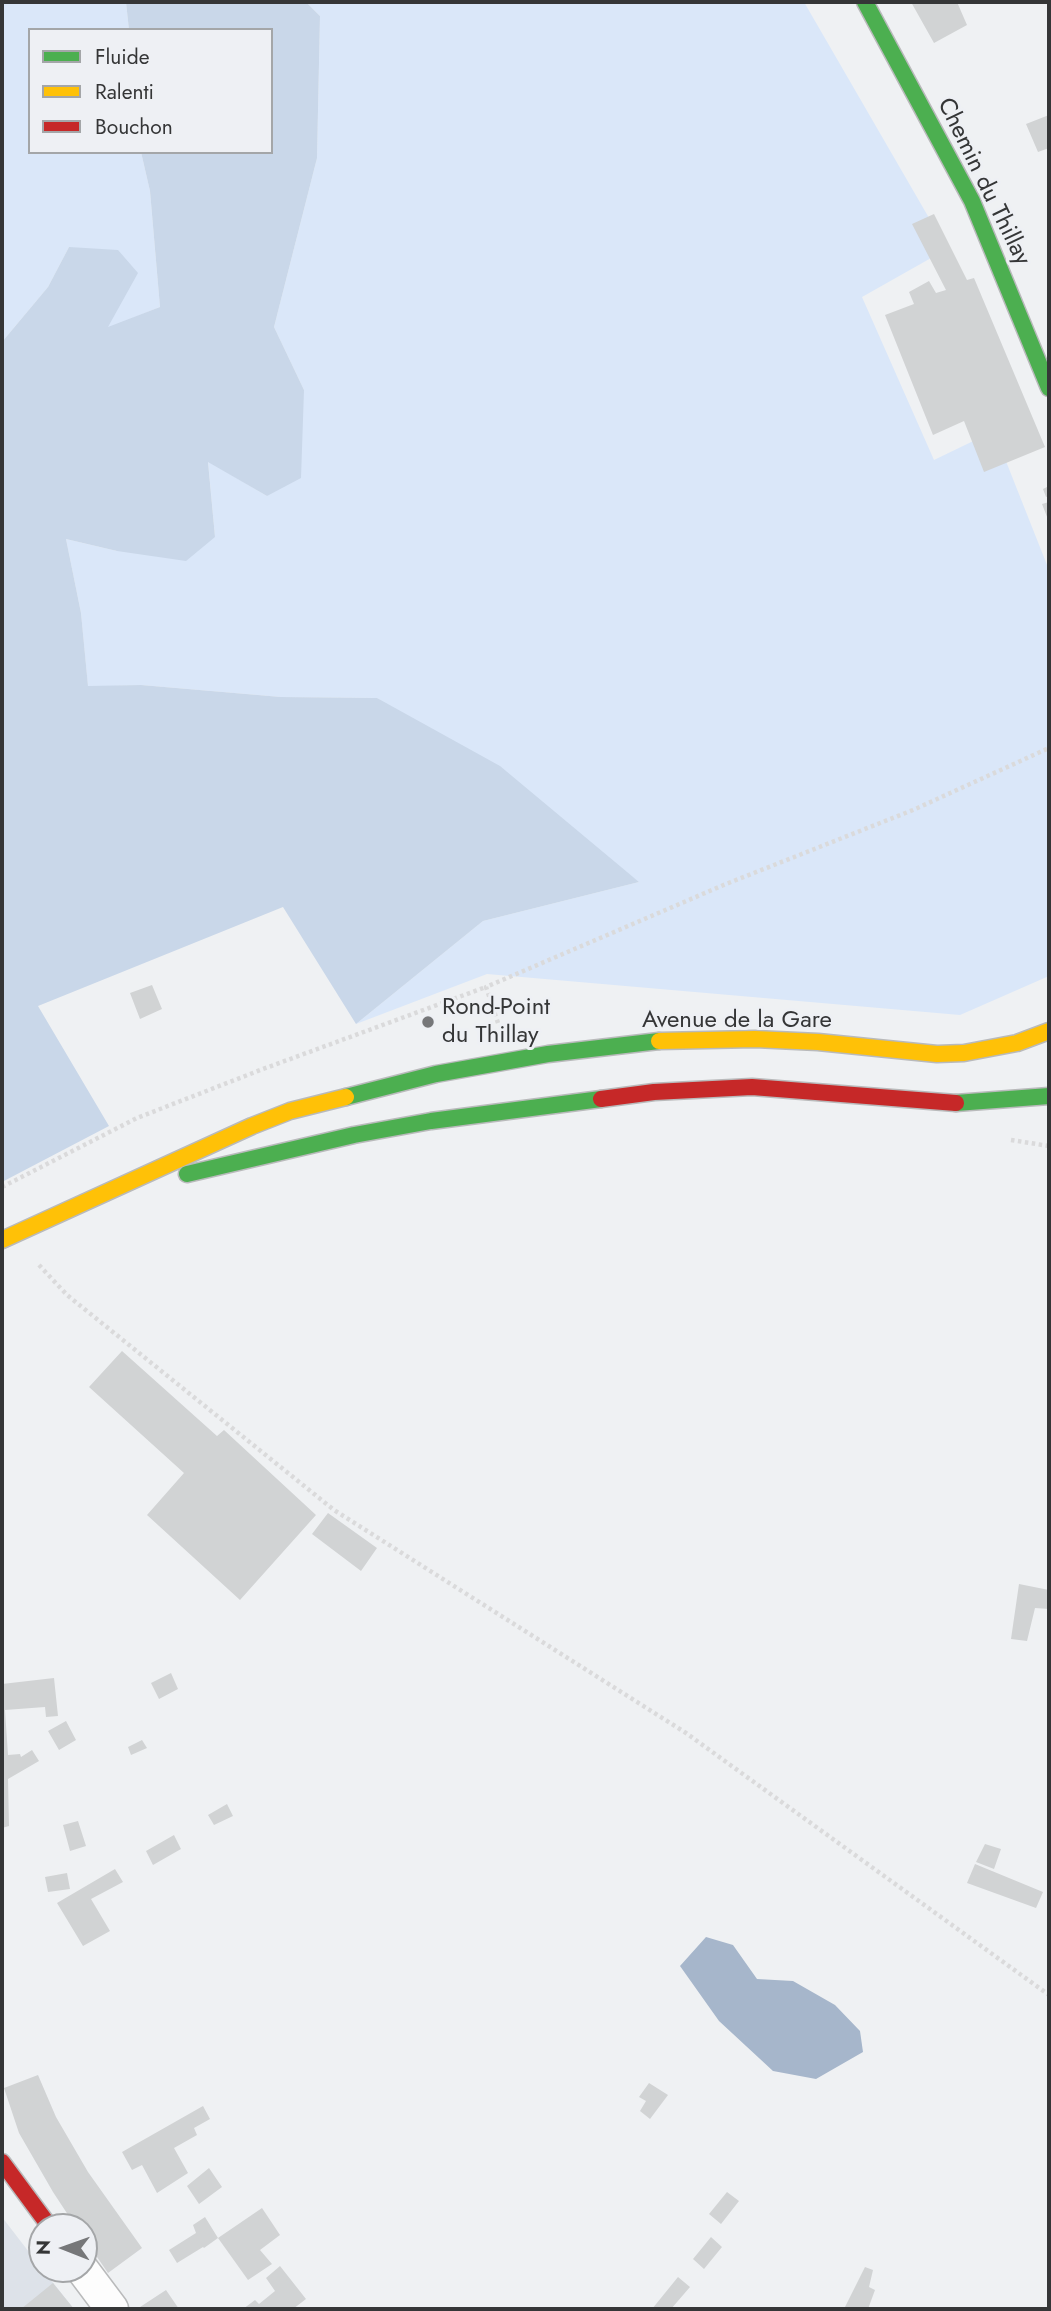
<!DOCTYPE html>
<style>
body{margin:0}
#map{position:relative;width:1051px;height:2311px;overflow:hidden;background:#eff1f3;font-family:Jost,sans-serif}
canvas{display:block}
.frame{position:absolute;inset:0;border:4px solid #353637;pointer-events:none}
.legend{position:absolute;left:28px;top:28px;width:245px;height:126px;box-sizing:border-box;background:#eef0f4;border:2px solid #a4a6a8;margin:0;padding:9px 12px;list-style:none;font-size:21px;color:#353637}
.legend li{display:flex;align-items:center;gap:14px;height:35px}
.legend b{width:35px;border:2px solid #a4a6a8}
.north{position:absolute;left:28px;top:2213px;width:70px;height:70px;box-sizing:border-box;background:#eef0f4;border:2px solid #a4a6a8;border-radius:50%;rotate:271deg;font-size:19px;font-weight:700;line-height:28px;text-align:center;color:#353637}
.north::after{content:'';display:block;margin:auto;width:24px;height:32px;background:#767779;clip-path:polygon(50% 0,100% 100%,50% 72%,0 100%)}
</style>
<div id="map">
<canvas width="1051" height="2311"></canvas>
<div class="frame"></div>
<ul class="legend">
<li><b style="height:9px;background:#4caf50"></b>Fluide</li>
<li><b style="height:9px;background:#ffc107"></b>Ralenti</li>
<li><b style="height:9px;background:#c62828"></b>Bouchon</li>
</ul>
<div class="north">N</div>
</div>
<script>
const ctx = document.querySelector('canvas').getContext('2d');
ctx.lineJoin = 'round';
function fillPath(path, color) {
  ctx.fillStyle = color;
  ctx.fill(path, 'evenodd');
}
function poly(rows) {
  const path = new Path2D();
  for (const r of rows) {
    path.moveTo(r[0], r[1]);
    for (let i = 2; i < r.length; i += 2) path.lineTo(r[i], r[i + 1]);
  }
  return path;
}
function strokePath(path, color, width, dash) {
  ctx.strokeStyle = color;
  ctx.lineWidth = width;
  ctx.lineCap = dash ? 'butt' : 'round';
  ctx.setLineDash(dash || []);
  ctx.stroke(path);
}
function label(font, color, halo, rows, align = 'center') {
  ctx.font = font + ' Jost,sans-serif';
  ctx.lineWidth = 6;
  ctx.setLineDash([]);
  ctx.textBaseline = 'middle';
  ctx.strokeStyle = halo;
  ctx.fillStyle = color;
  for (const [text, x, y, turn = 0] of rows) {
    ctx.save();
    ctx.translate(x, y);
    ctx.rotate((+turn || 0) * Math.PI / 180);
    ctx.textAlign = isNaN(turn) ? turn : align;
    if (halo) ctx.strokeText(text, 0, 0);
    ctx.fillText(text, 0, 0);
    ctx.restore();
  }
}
const built = poly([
 [2,2217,42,2269,74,2309,2,2309]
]);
const green = poly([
 [2,2,126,2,129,30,30,30,30,152,141,152,150,191,160,307,108,328,69,247,48,287,2,342],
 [306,2,804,2,947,249,862,297,934,460,994,431,1049,570,1049,976,960,1015,487,974,356,1024,483,921,639,882,377,698,281,697,141,685,88,687,81,613,66,539,117,551,215,537,208,461,267,496,304,390,274,327,317,158,320,16]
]);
const forest = poly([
 [126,2,306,2,320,16,317,158,274,327,304,390,301,478,267,496,208,462,215,537,186,561,117,551,66,539,81,613,88,686,141,685,281,697,377,698,500,766,639,882,483,921,356,1024,283,907,38,1006,109,1126,2,1182,2,342,48,287,69,247,118,250,138,273,108,327,160,307,150,191,141,152,271,152,271,30,129,30]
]);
const water = poly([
 [706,1937,733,1945,757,1979,793,1981,835,2005,860,2031,863,2052,816,2079,773,2071,719,2021,680,1966]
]);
const building = poly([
 [911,2,957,2,967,25,934,43],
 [1049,115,1049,148,1038,152,1026,124],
 [934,214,967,280,974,278,1045,447,984,472,964,421,933,435,885,315,914,304,909,292,929,281,936,293,946,290,912,224],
 [1049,486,1049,496,1046,497,1043,489],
 [1049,502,1049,522,1042,504],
 [152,985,162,1009,140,1019,130,993],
 [122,1351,217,1436,224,1430,316,1515,240,1600,147,1515,184,1473,89,1387],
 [328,1513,377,1548,361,1571,312,1534],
 [1019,1584,1049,1590,1049,1609,1035,1608,1027,1641,1011,1639],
 [171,1673,178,1689,159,1699,151,1683],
 [54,1678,58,1716,46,1717,45,1707,5,1710,8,1755,20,1754,21,1757,32,1750,39,1761,8,1779,9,1826,2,1828,2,1684],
 [66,1721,76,1740,59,1750,48,1731],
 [142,1740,147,1748,131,1755,128,1747],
 [227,1804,233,1816,214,1825,208,1815],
 [78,1821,86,1846,70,1851,63,1825],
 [174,1835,181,1849,153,1865,146,1851],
 [985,1844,1001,1849,994,1869,976,1862],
 [975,1864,1043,1892,1036,1908,967,1883],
 [115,1869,123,1882,91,1899,110,1931,83,1946,57,1903],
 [67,1873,70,1889,48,1892,45,1877],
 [38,2075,56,2117,88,2172,142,2248,108,2273,84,2238,84,2227,76,2227,53,2192,19,2133,4,2088],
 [649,2083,668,2095,650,2119,640,2111,646,2101,639,2097],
 [203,2106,210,2119,194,2128,197,2135,174,2148,188,2173,157,2193,142,2165,132,2170,122,2152],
 [209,2168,222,2187,199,2204,187,2186],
 [727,2192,739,2201,721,2224,709,2214],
 [262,2208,280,2235,260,2250,272,2264,248,2280,218,2238,204,2248,203,2247,177,2263,169,2250,196,2233,193,2225,205,2217,218,2238],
 [711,2237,722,2247,704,2269,693,2259],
 [280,2266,306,2299,293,2309,243,2309,255,2300,259,2304,275,2291,266,2278],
 [865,2267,873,2270,869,2287,875,2290,868,2309,844,2309],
 [678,2277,690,2287,671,2309,652,2309],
 [53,2283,74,2309,21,2309],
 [166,2290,179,2309,137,2309]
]);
const path = poly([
 [498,1023,486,987,726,884,913,810,1049,748],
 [1011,1140,1049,1146],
 [2,1187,137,1118,263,1069,486,987],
 [39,1265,67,1295,334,1510,686,1733,1049,1995]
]);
const street = poly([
 [82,2269,112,2309]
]);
const fast = poly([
 [865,2,972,201,1049,388],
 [346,1097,436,1074,548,1054,659,1041],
 [956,1103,1049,1096],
 [187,1174,354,1135,431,1121,601,1099]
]);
const slow = poly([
 [659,1041,755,1039,818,1042,937,1054,964,1053,1017,1043,1049,1031],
 [2,1240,252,1126,290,1111,346,1097]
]);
const jam = poly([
 [601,1099,654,1092,752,1087,956,1103],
 [2,2162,50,2227]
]);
const markers = [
 [428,1022,7,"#767779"]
];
const streetNames = [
 ["Chemin du Thillay",983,182,64],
 ["Avenue de la Gare",737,1021]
];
const poiNames = [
 ["Rond-Point",442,1008],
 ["du Thillay",442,1036]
];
fillPath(built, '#dde2e9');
fillPath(green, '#dae7f9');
fillPath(forest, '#c9d7e9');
fillPath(water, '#a6b6cb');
fillPath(building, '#d1d3d4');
strokePath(street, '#b9babb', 35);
strokePath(fast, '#b9babb', 19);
strokePath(slow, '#b9babb', 19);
strokePath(jam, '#b9babb', 19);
strokePath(path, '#dadadb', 4.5, [3.5, 3.5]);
strokePath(street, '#fdfdfd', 32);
strokePath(fast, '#4caf50', 16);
strokePath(slow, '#ffc107', 16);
strokePath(jam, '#c62828', 16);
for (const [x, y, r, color] of markers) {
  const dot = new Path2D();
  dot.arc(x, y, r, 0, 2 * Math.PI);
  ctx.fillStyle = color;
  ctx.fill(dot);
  strokePath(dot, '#eef0f4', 2.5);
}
label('24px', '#353637', '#eef0f4', streetNames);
label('24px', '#353637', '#eef0f4', poiNames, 'left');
</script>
